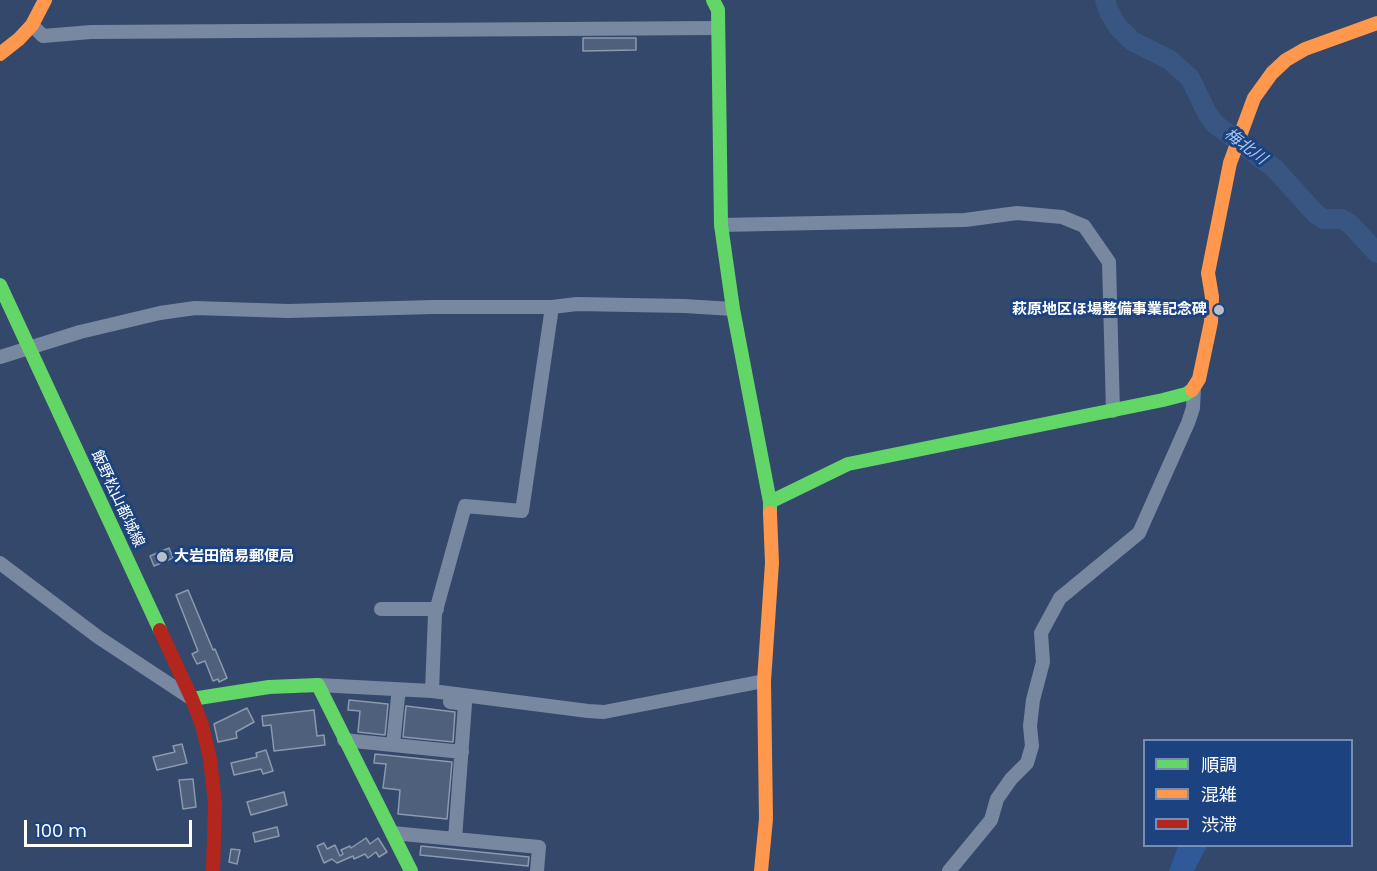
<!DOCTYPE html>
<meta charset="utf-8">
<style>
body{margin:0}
#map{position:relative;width:1377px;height:871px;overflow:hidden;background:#33486a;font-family:Poppins,"Noto Sans JP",sans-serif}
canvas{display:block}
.legend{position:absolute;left:1143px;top:739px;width:210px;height:108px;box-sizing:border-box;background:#1c4380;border:2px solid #778eb3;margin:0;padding:8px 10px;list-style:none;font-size:18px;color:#fff}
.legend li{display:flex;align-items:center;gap:12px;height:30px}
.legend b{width:30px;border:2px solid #778eb3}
.scale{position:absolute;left:24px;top:820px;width:168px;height:27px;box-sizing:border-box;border:3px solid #fff;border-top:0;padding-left:8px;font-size:18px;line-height:21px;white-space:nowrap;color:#fff;-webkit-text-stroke:4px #1c4380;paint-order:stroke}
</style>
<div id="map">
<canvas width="1377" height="871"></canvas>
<ul class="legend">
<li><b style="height:8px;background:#63d668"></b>順調</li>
<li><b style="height:8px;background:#ff974d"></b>混雑</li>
<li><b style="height:8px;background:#b3261e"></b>渋滞</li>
</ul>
<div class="scale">100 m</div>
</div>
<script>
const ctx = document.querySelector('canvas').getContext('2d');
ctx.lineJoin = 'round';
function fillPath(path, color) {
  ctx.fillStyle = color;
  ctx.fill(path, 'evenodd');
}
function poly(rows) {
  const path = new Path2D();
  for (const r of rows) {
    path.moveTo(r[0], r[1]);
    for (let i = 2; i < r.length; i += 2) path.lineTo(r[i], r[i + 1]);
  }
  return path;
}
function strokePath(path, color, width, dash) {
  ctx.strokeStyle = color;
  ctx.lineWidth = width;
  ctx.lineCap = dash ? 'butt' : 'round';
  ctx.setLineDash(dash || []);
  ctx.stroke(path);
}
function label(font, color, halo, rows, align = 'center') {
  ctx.font = font + ' Poppins,"Noto Sans JP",sans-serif';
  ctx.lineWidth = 6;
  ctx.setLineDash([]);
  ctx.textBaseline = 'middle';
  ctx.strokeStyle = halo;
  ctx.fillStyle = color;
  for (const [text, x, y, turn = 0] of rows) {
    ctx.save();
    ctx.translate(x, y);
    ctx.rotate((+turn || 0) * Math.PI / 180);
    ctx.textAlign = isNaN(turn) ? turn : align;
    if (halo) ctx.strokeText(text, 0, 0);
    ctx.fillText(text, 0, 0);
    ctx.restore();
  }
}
const green = poly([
 [1178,846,1207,846,1194,871,1169,871]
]);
const river = poly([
 [1105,0,1108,10,1118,27,1132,41,1170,60,1190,78,1207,113,1215,124,1274,168,1316,214,1324,219,1341,219,1350,224,1377,253]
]);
const building = poly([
 [583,38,636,38,636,50,583,51,583,38],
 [169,548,173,558,154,566,150,556,169,548],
 [188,590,213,650,215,649,227,678,219,682,218,679,213,681,205,661,197,664,192,654,198,651,176,595,188,590],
 [349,700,388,704,385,735,358,732,360,711,348,710,349,700],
 [406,706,455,712,453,742,403,737,406,706],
 [247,708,254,722,236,732,237,738,218,742,214,724,247,708],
 [314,710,317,736,324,735,325,745,274,751,271,725,263,726,262,716,314,710],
 [182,744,187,763,157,770,153,757,175,752,173,746,182,744],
 [266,750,273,771,263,774,261,769,234,775,231,763,257,757,256,753,266,750],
 [375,754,452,762,447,819,398,814,400,790,383,788,386,764,374,763,375,754],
 [193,779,196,807,183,809,179,780,193,779],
 [284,792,287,805,251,815,247,802,284,792],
 [277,827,279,836,255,842,253,833,277,827],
 [366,838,370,844,378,838,387,852,379,857,376,852,368,858,365,854,354,859,353,856,337,863,332,859,324,863,317,846,324,843,327,849,335,845,340,856,343,854,341,850,350,846,351,848,366,838],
 [421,846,529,857,528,866,420,855,421,846],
 [231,849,240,850,237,864,229,862,231,849]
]);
const street = poly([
 [32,25,43,36,91,32,718,28],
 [721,225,965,220,1017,213,1062,217,1084,226,1109,262,1113,411],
 [0,357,80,332,160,313,195,308,288,311,433,307,552,307,577,304,684,306,733,309],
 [0,563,98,637,192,699],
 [381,609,437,609],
 [318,685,432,691,588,711,604,712,764,681],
 [432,691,435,614,465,506,522,511,552,307],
 [450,702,465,704,455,839],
 [344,740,462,752],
 [393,745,398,697],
 [392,833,539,847,537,871],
 [949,871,991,820,997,799,1011,779,1027,763,1032,746,1030,726,1033,700,1043,662,1041,633,1060,598,1139,533,1188,423,1193,408,1194,388]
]);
const fast = poly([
 [713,0,718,10,721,225,733,309,770,502,770,513],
 [0,285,160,630],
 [770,502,848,464,1163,400,1186,394,1192,390],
 [192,699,269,687,318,685,411,871]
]);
const slow = poly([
 [0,54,19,39,32,25,45,0],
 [1192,390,1199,379,1211,322,1212,297,1208,273,1230,163,1254,98,1272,73,1286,60,1305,49,1377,23],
 [761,871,766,819,764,681,772,563,770,513]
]);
const jam = poly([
 [160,630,192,699,202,725,210,759,215,803,213,871]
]);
const markers = [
 [1219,310,6,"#b8bfcb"],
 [162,557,6,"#b8bfcb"]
];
const poiNames = [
 ["萩原地区ほ場整備事業記念碑",1207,310],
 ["大岩田簡易郵便局",174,557,"left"]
];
const streetNames = [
 ["飯野松山都城線",117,499,65]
];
const waterNames = [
 ["梅北川",1245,147,37]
];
fillPath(green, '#2f5998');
strokePath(river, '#395682', 20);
fillPath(building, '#4e607b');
strokePath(building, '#8c99ae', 1.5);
strokePath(street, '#7888a0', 14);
strokePath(fast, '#63d668', 14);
strokePath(slow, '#ff974d', 14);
strokePath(jam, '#b3261e', 14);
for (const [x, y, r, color] of markers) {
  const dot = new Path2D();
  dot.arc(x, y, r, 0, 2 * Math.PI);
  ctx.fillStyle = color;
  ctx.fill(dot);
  strokePath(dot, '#1c4380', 2);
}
label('bold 15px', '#fff', '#1c4380', poiNames, 'right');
label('15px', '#fff', '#1c4380', streetNames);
label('italic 16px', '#aac7f1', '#1c4380', waterNames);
</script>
